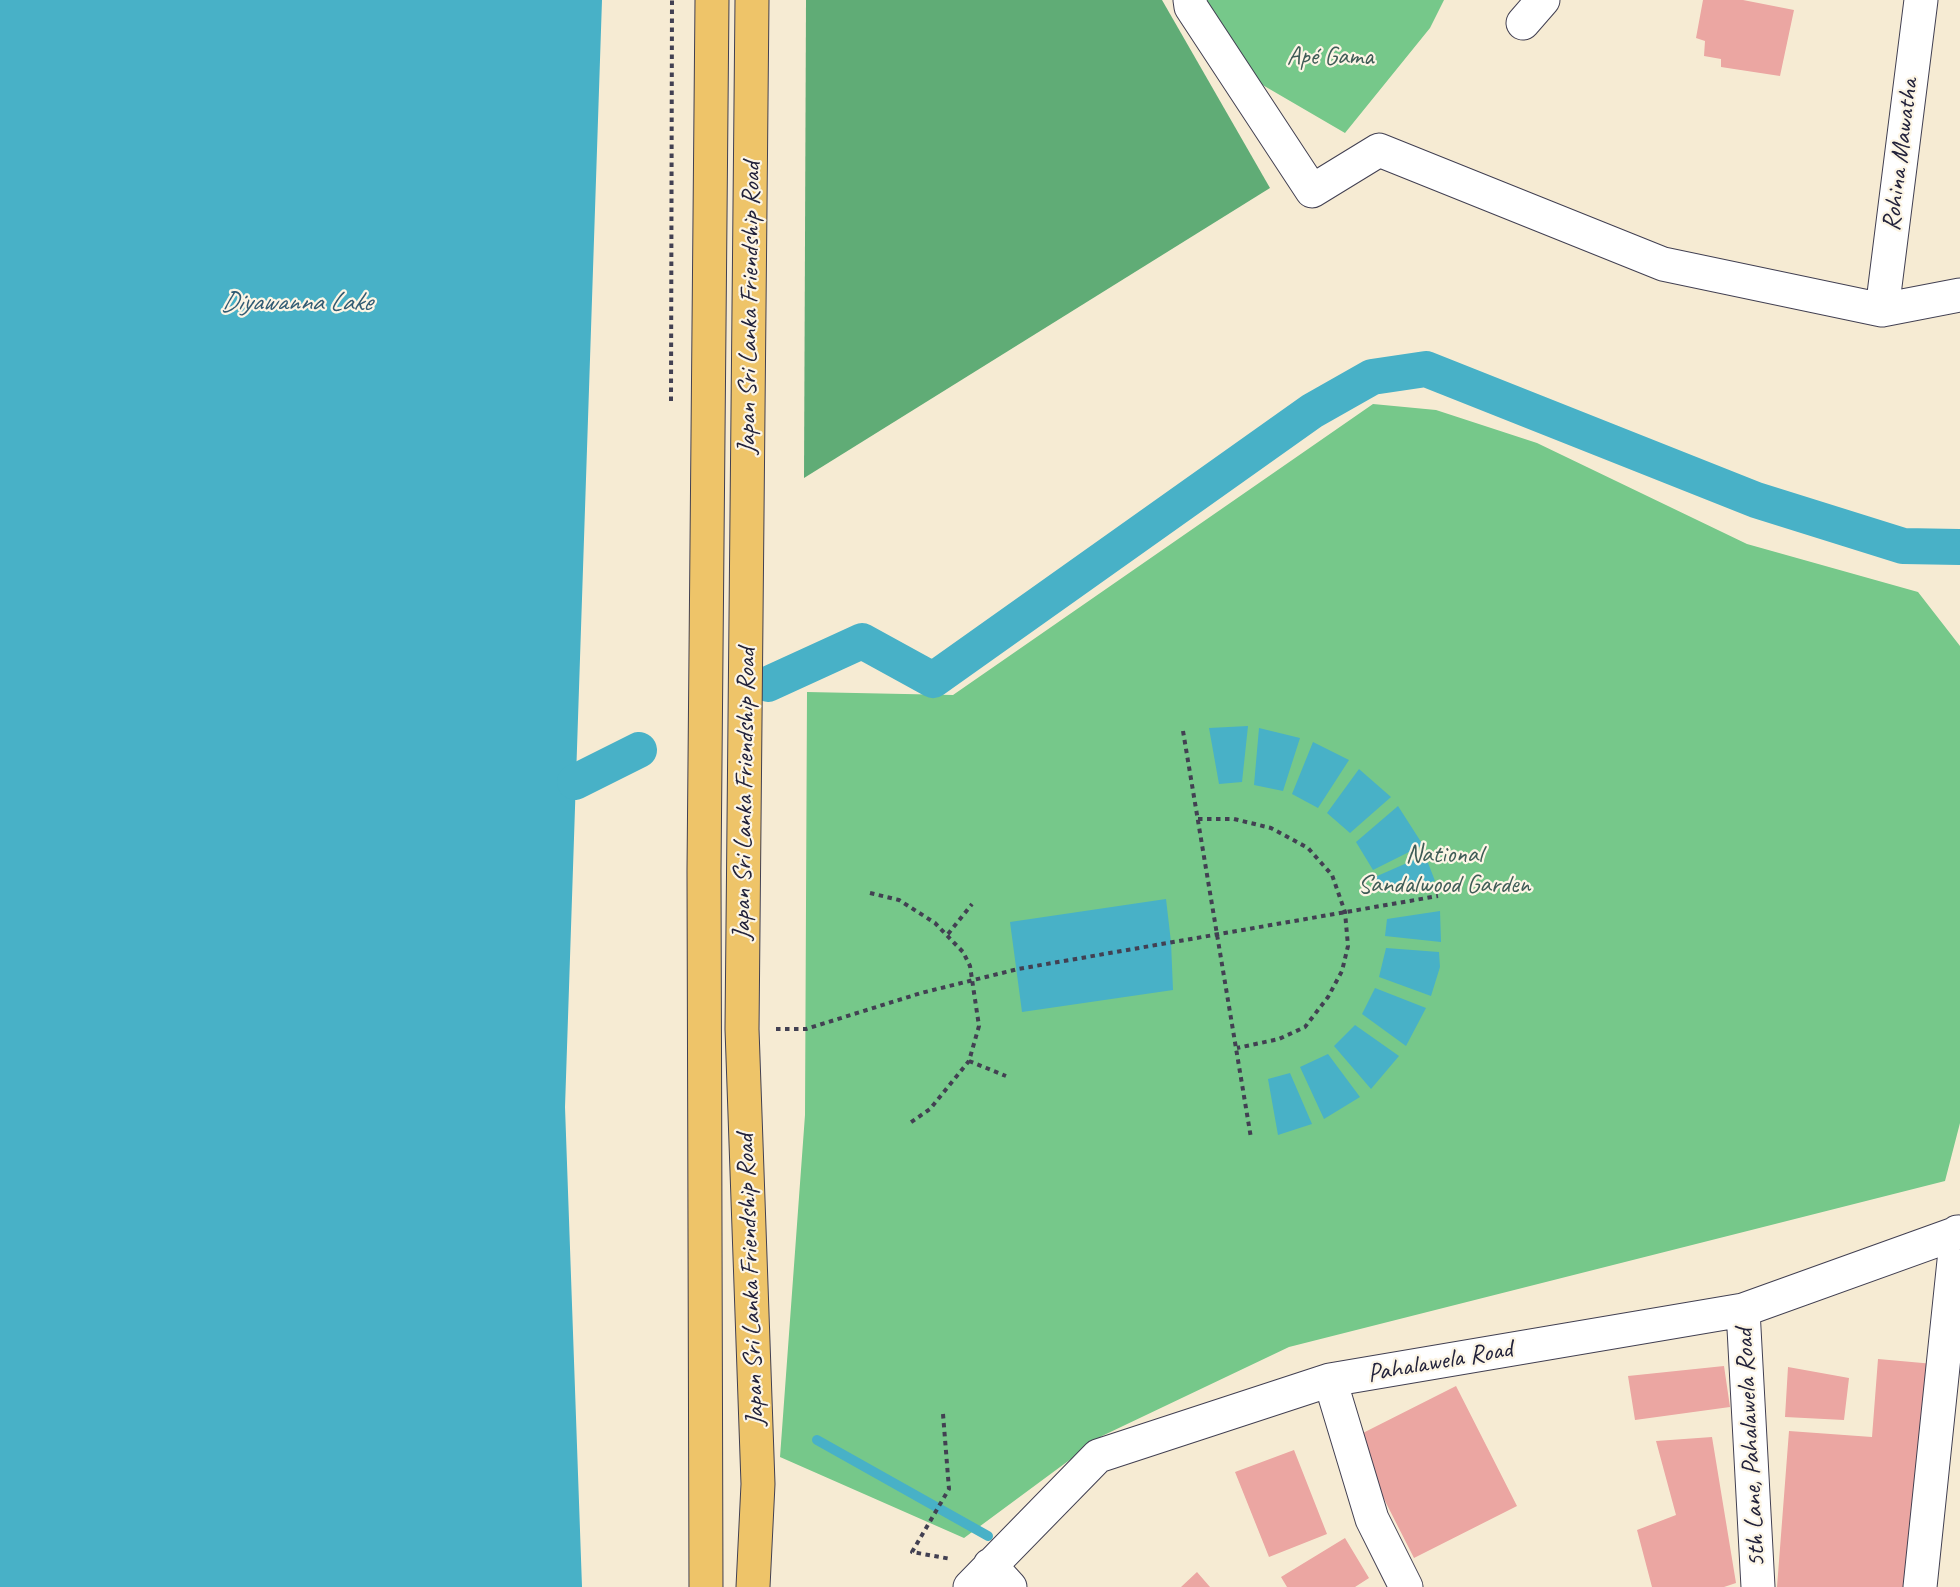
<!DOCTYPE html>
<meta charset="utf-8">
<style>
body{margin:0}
canvas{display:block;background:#f6ebd3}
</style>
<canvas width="1960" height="1587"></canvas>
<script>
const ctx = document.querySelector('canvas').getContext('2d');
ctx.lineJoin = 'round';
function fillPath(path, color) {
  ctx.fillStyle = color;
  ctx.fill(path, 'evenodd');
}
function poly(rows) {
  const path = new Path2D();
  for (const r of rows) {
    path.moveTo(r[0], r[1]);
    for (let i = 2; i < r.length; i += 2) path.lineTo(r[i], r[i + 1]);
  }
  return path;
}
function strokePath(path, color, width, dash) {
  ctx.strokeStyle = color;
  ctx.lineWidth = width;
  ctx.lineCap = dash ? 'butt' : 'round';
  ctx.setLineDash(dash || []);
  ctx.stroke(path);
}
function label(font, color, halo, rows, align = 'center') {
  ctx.font = font + ' Caveat,sans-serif';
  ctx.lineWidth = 4.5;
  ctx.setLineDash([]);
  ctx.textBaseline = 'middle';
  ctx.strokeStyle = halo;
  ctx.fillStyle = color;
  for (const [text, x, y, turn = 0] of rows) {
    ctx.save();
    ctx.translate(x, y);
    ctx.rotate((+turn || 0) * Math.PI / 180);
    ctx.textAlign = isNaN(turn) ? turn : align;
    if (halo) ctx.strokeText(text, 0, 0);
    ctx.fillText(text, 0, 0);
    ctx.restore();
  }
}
const green = poly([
 [1176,0,1444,0,1430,28,1345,133,1230,66],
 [1373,404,1436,410,1537,443,1747,544,1918,592,1960,646,1960,1123,1945,1181,1289,1347,1102,1436,964,1538,780,1457,805,1115,807,692,953,695]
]);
const forest = poly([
 [806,0,1162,0,1270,188,804,478]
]);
const water = poly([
 [0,0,602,0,565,1107,582,1587,0,1587],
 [1248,726,1242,782,1219,784,1209,728],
 [1259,728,1300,738,1283,791,1254,785],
 [1313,742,1349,760,1318,808,1292,794],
 [1359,769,1391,797,1350,833,1327,813],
 [1398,806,1423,845,1373,870,1356,842],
 [1425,855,1435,881,1381,893,1375,877],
 [1166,899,1171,942,1173,990,1022,1012,1010,922],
 [1440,911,1441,942,1385,936,1387,919],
 [1386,948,1439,952,1440,967,1431,996,1379,977],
 [1375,988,1426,1008,1406,1046,1362,1014],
 [1355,1025,1399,1056,1371,1089,1334,1046],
 [1328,1054,1360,1097,1324,1119,1300,1067],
 [1290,1073,1312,1124,1278,1135,1268,1079]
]);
const stream = poly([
 [817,1440,988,1536]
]);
const canal = poly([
 [768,684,862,641,933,680,1312,411,1372,377,1426,369,1756,500,1903,546,1960,547],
 [575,782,639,750]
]);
const building = poly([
 [1703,0,1743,0,1794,10,1780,76,1721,67,1721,59,1704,56,1705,41,1696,38],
 [1878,1359,1934,1364,1918,1587,1777,1587,1789,1431,1872,1437],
 [1724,1366,1730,1407,1635,1420,1628,1376],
 [1788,1367,1849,1378,1844,1420,1785,1417],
 [1456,1386,1517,1506,1414,1558,1353,1438],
 [1712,1437,1736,1583,1724,1587,1652,1587,1637,1530,1676,1515,1656,1441],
 [1294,1450,1327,1534,1269,1557,1235,1472],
 [1345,1538,1369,1578,1355,1587,1287,1587,1281,1577],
 [1197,1572,1210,1587,1181,1587]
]);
const path = poly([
 [671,401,672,0],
 [1183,731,1251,1138],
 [1198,819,1234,819,1271,828,1308,848,1332,875,1345,912,1348,946,1342,971,1328,997,1305,1027,1279,1039,1237,1048],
 [870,893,899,900,935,923,963,952,970,966,979,1026,969,1061,930,1109,910,1123],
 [948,934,972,904],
 [776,1029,806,1029,921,993,1018,969,1438,896],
 [969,1061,1006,1076],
 [943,1414,949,1489,912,1552,951,1559]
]);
const minor = poly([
 [1190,0,1191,7,1312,191,1379,150,1663,264,1882,310,1960,295],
 [1523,23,1543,0],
 [1882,310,1921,0],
 [1743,1310,1758,1587],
 [1330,1380,1372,1519,1406,1587],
 [990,1565,1010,1587],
 [970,1587,1098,1456,1330,1380,1743,1310,1960,1232],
 [1920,1587,1957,1232]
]);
const major = poly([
 [752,0,742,1029,758,1484,753,1587],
 [706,1587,704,870,712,0]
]);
const parkNames = [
 ["Apé Gama",1330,57],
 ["National",1444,855],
 ["Sandalwood Garden",1444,885]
];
const streetNames = [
 ["Rohina Mawatha",1901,155,-83],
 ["Japan Sri Lanka Friendship Road",750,308,-89],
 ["Japan Sri Lanka Friendship Road",745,794,-89],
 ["Japan Sri Lanka Friendship Road",751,1280,-92],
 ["Pahalawela Road",1440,1362,-10],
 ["5th Lane, Pahalawela Road",1751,1448,-93]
];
const waterNames = [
 ["Diyawanna Lake",296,303]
];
fillPath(green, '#76c88a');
fillPath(forest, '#60ac76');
fillPath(water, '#48b1c7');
strokePath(stream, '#48b1c7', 10);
strokePath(canal, '#48b1c7', 36);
fillPath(building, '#eba6a2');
strokePath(minor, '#424052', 35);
strokePath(major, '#424052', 35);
strokePath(path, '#424052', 4, [4.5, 4.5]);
strokePath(minor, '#fff', 33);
strokePath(major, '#eec469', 33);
label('26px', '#3f5c57', '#fcf5e5', parkNames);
label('26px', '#22223b', '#fcf5e5', streetNames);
label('italic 27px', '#315b73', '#fcf5e5', waterNames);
</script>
